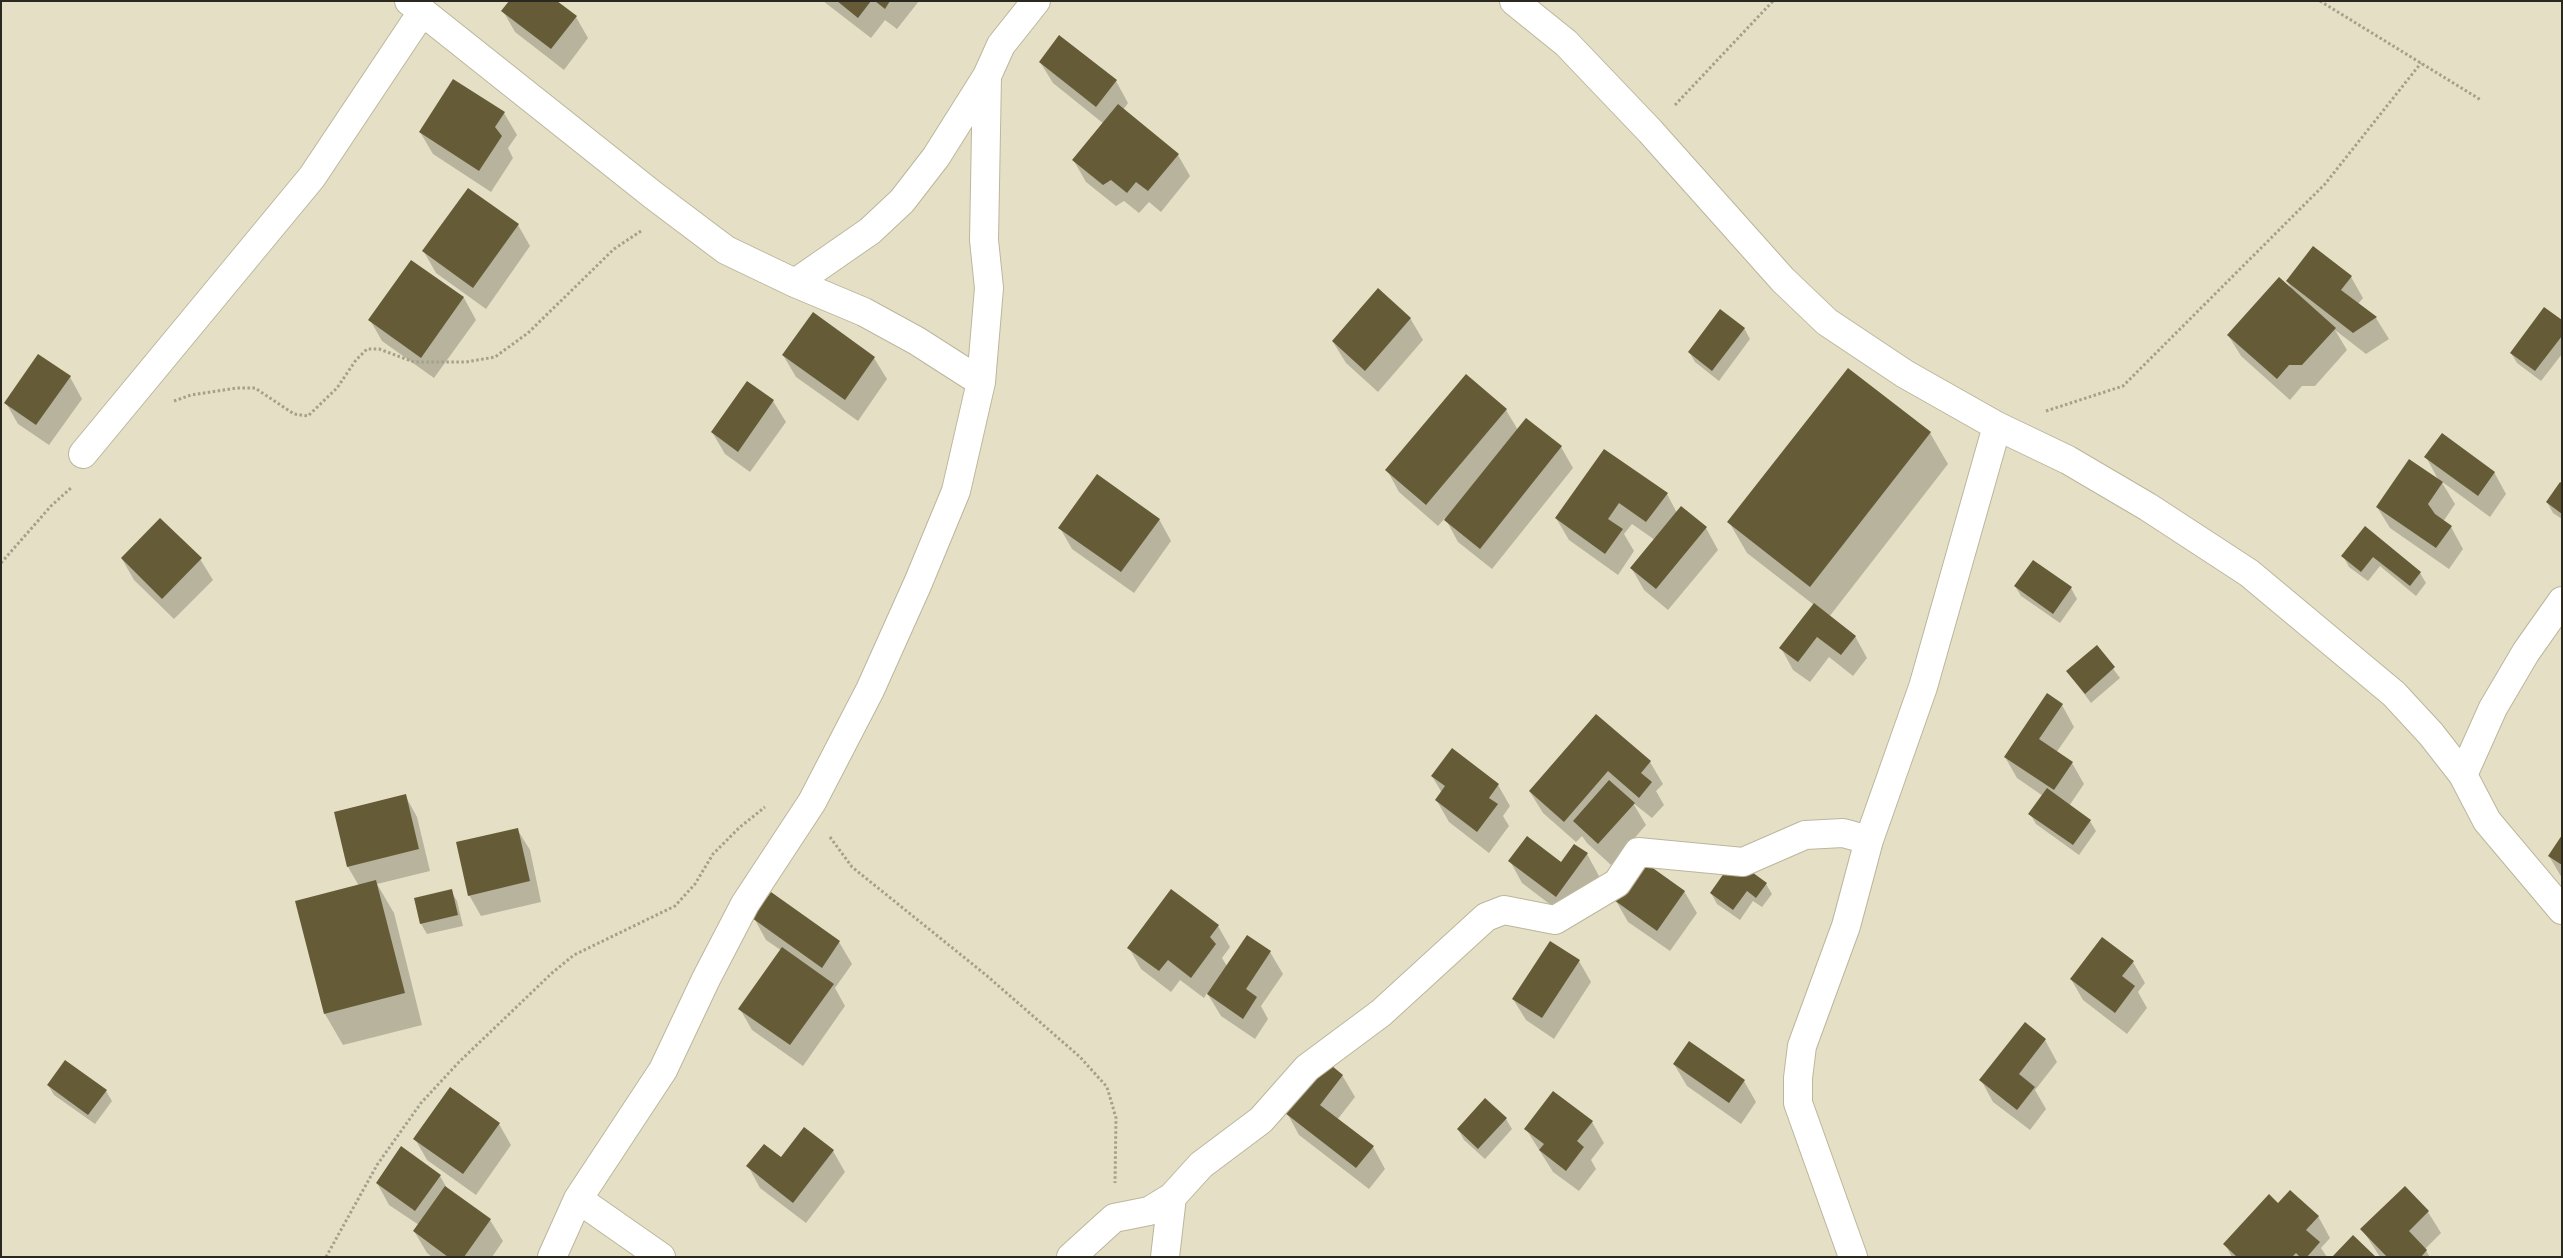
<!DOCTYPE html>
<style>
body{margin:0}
#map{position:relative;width:2563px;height:1258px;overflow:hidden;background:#e5e0c5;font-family:Karla,sans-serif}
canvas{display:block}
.frame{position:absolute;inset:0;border:2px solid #2b291f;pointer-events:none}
</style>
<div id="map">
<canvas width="2563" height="1258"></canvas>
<div class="frame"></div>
</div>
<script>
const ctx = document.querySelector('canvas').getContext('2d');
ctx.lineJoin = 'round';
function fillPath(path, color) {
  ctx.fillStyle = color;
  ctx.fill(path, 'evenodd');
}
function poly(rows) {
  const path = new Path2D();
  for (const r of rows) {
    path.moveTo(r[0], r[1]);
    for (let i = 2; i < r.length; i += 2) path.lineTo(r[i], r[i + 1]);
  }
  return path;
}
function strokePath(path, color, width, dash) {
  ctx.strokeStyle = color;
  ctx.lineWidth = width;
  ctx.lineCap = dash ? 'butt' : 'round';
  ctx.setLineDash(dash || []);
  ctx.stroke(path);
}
const shadow = poly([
 [823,1,919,1,897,29,885,20,871,38],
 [503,11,576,17,588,38,564,70,515,32],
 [1040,62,1116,81,1128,103,1123,110,1178,155,1190,176,1161,212,1149,202,1139,213,1124,201,1116,206,1086,182,1074,161,1104,124,1053,83],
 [453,81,504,113,517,135,508,148,513,158,491,192,433,154,420,132],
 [518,225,530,246,486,309,436,273,424,252],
 [411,262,464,298,476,320,434,378,382,341,370,320],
 [2351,277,2363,298,2358,304,2376,318,2389,339,2366,354,2335,330,2347,350,2315,386,2302,386,2290,400,2241,356,2228,335,2292,290,2287,281],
 [1410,318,1423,340,1378,392,1346,363,1333,342],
 [2562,322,2562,354,2541,381,2517,363,2511,353],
 [1744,328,1750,339,1719,381,1695,362,1689,352],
 [783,355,874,358,887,379,858,421,796,377],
 [70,377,82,399,49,445,18,424,6,403],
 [773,401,786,422,750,472,725,454,712,432],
 [1506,410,1518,430,1561,447,1573,468,1492,569,1458,542,1445,518,1438,526,1399,492,1387,470],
 [1930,433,1948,464,1829,617,1855,636,1867,658,1853,676,1829,657,1810,682,1793,670,1781,648,1814,605,1747,553,1729,522],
 [1605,450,1667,494,1677,513,1682,508,1706,528,1718,550,1668,610,1644,590,1632,569,1655,540,1632,524,1624,534,1634,551,1618,575,1569,540,1556,518],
 [2426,457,2494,472,2506,494,2490,517,2441,481,2455,504,2443,522,2451,527,2463,549,2449,569,2390,528,2377,507,2439,481],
 [2562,485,2562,519,2553,513,2547,502],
 [1159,519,1171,541,1134,593,1072,549,1060,528],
 [2365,528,2420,573,2426,583,2416,596,2380,566,2368,581,2349,567,2343,556],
 [122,559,200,559,213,580,174,619,134,580],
 [2015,586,2071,588,2077,599,2060,623,2021,596],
 [2097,647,2120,678,2091,703,2068,672],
 [2062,705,2074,727,2056,753,2072,763,2084,784,2069,806,2090,821,2096,831,2079,855,2036,824,2030,814,2043,796,2017,778,2005,757],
 [1596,715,1650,762,1663,784,1656,791,1664,805,1652,818,1633,803,1646,825,1611,865,1587,843,1582,836,1576,842,1543,813,1530,792],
 [1432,776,1498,785,1510,806,1503,816,1509,826,1489,853,1449,822,1437,801,1442,793],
 [405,795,417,817,430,871,377,884,394,913,422,1025,343,1045,325,1014,296,902,359,886,348,867,335,812],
 [517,829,530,850,541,902,481,916,469,895],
 [2562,837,2562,878,2549,856],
 [1587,854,1599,876,1568,918,1522,883,1510,861,1561,863],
 [1766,884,1772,894,1762,907,1753,901,1740,920,1717,904,1711,893],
 [451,891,457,901,463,926,427,934,421,924,415,899],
 [1684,891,1697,913,1670,951,1628,922,1616,901],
 [772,894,839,942,852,964,835,988,845,1006,803,1066,752,1030,740,1009,782,951,766,940,754,918],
 [1218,926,1230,947,1222,958,1227,966,1270,952,1283,974,1261,1006,1268,1019,1255,1039,1221,1016,1207,993,1204,998,1180,980,1171,992,1141,969,1129,948],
 [1579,961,1591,982,1554,1039,1526,1020,1513,999],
 [2133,962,2145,983,2138,992,2147,1008,2127,1034,2083,1000,2071,979],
 [2045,1040,2057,1062,2035,1090,2046,1109,2030,1130,1993,1102,1981,1080],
 [1674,1064,1744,1081,1756,1102,1741,1124,1687,1086],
 [1342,1075,1355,1097,1337,1120,1373,1147,1385,1169,1369,1189,1299,1135,1287,1113],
 [48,1085,106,1091,112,1101,95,1124,54,1095],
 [1506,1119,1512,1129,1485,1159,1464,1140,1458,1129],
 [1592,1122,1604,1143,1591,1160,1596,1169,1579,1191,1553,1172,1526,1129],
 [499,1124,511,1145,476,1195,427,1160,415,1139],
 [402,1148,440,1176,448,1190,490,1220,503,1241,492,1257,432,1257,427,1253,414,1231,419,1225,389,1205,377,1183],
 [833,1151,845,1172,806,1223,760,1188,748,1166],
 [2405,1188,2428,1212,2441,1233,2425,1249,2430,1257,2380,1257,2362,1229],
 [2278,1204,2318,1216,2330,1238,2321,1248,2327,1257,2232,1257,2225,1244]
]);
const building = poly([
 [509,1,557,1,577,16,551,49,501,11],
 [837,1,871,1,858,18],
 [875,1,890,1,885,9],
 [1059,35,1117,80,1096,107,1039,62],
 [453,79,505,112,495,127,502,136,479,171,419,132],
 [1118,104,1179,154,1148,191,1136,182,1127,193,1111,180,1103,185,1072,160],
 [468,188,519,224,473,288,422,251],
 [2313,246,2352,276,2341,290,2377,317,2353,333,2286,281],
 [411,260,464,297,421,358,368,320],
 [2279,277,2336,328,2302,365,2289,365,2277,379,2227,335],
 [1378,288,1411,318,1365,371,1332,341],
 [2544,307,2562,320,2562,336,2535,371,2510,353],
 [1720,309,1745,328,1712,371,1688,352],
 [813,312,875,357,845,400,782,355],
 [38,354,71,376,36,425,4,403],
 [1848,368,1931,432,1810,587,1727,522],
 [1466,374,1507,409,1426,505,1385,470],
 [747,381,774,400,738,452,711,432],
 [1526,418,1562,446,1480,549,1444,520],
 [2442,433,2495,472,2478,496,2424,457],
 [1604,449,1668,493,1646,522,1619,503,1608,519,1623,529,1605,554,1555,518],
 [2409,459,2443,482,2428,504,2435,514,2452,526,2436,548,2376,507],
 [1097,474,1160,519,1121,572,1058,528],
 [2560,482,2562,483,2562,514,2546,502],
 [1681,506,1707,527,1656,589,1630,568],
 [160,518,202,558,162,599,121,558],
 [2365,526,2421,572,2410,586,2373,557,2361,572,2341,556],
 [2033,560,2072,587,2053,614,2014,586],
 [1814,603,1856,636,1841,655,1817,637,1798,662,1779,648],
 [2097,645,2115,667,2085,694,2066,671],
 [2047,693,2063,704,2039,739,2073,762,2054,790,2004,757],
 [1596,714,1651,761,1641,773,1652,782,1639,798,1608,771,1564,822,1529,791],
 [1452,748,1499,784,1489,798,1498,804,1477,832,1435,800,1445,786,1431,776],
 [1609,780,1635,803,1598,844,1573,821],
 [2047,788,2091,820,2073,845,2028,814],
 [406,794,419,849,347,867,334,812],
 [518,828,530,881,468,896,456,842],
 [2562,835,2562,865,2548,856],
 [1527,836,1561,862,1574,844,1588,853,1556,897,1508,861],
 [1734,859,1767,883,1756,898,1747,891,1733,910,1710,893],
 [1643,861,1685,891,1657,931,1614,900],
 [376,880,405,993,324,1014,295,901],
 [452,889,458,915,420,924,414,898],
 [1171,889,1219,925,1210,937,1216,944,1191,978,1168,960,1159,971,1127,948],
 [771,892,840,941,822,968,752,918],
 [1247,935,1271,951,1246,989,1257,997,1243,1019,1207,994],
 [2102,937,2134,961,2122,976,2135,986,2115,1013,2070,979],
 [1550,941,1580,960,1542,1018,1512,999],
 [782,947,834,984,790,1045,738,1009],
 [2025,1022,2046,1039,2019,1074,2035,1087,2017,1110,1979,1080],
 [1689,1041,1745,1080,1729,1103,1673,1064],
 [65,1060,107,1090,88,1115,47,1085],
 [1326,1061,1343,1075,1320,1105,1374,1146,1356,1168,1285,1113],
 [450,1087,500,1123,463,1174,413,1139],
 [1553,1091,1593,1121,1577,1141,1584,1147,1566,1171,1539,1150,1544,1144,1524,1129],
 [1485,1098,1507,1118,1478,1149,1457,1129],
 [804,1127,834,1150,793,1203,746,1166,764,1144,781,1157],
 [401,1146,441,1175,415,1211,376,1183],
 [445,1186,491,1219,464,1257,448,1257,413,1231],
 [2405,1186,2429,1211,2409,1231,2427,1250,2421,1257,2387,1257,2360,1229],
 [2290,1190,2319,1216,2306,1230,2320,1242,2307,1257,2300,1257,2296,1253,2292,1257,2237,1257,2223,1244,2269,1194,2278,1203],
 [2353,1235,2376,1257,2332,1257]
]);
const path = poly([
 [2320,1,2481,100],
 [1675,105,1773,1],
 [174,401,191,395,237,388,255,388,294,414,308,416,337,388,356,360,367,349,379,349,414,362,466,362,495,357,528,333,614,249,641,231],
 [2046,411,2123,386,2325,184,2421,63],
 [1,563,51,506,72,487],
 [830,837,852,867,986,975,1080,1057,1107,1087,1116,1118,1115,1183],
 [326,1257,377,1165,421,1103,459,1062,552,973,574,955,675,906,695,884,713,854,740,827,765,807]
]);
const street = poly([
 [409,1,653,195,726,250,795,283,864,312,917,341,981,382],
 [1514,1,1566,43,1650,131,1783,280,1827,322,1905,374,1997,426,2068,460,2148,507,2249,573,2394,694,2431,734,2463,775,2487,821,2562,910],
 [795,283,870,231,902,201,936,157,987,76],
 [83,454,312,177,414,24,425,14],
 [2463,775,2493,708,2526,652,2562,601],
 [578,1199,661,1257],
 [552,1257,578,1199,663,1070,706,979,745,904,812,802,870,690,918,583,956,491,981,382,989,288,984,240,987,76,1001,45,1036,1],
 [1071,1257,1114,1218,1149,1211,1172,1197,1201,1165,1261,1120,1307,1068,1381,1013,1486,917,1504,910,1555,920,1617,883,1638,852,1743,862,1805,835,1843,833,1869,840],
 [1165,1257,1172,1197],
 [1853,1257,1798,1103,1798,1078,1802,1046,1846,926,1869,840,1923,687,1997,426]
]);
fillPath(shadow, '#0003');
fillPath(building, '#655c37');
strokePath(street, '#bbb69c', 30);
strokePath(path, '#a4a08b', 3, [2.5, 2.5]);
strokePath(street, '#fff', 28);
</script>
